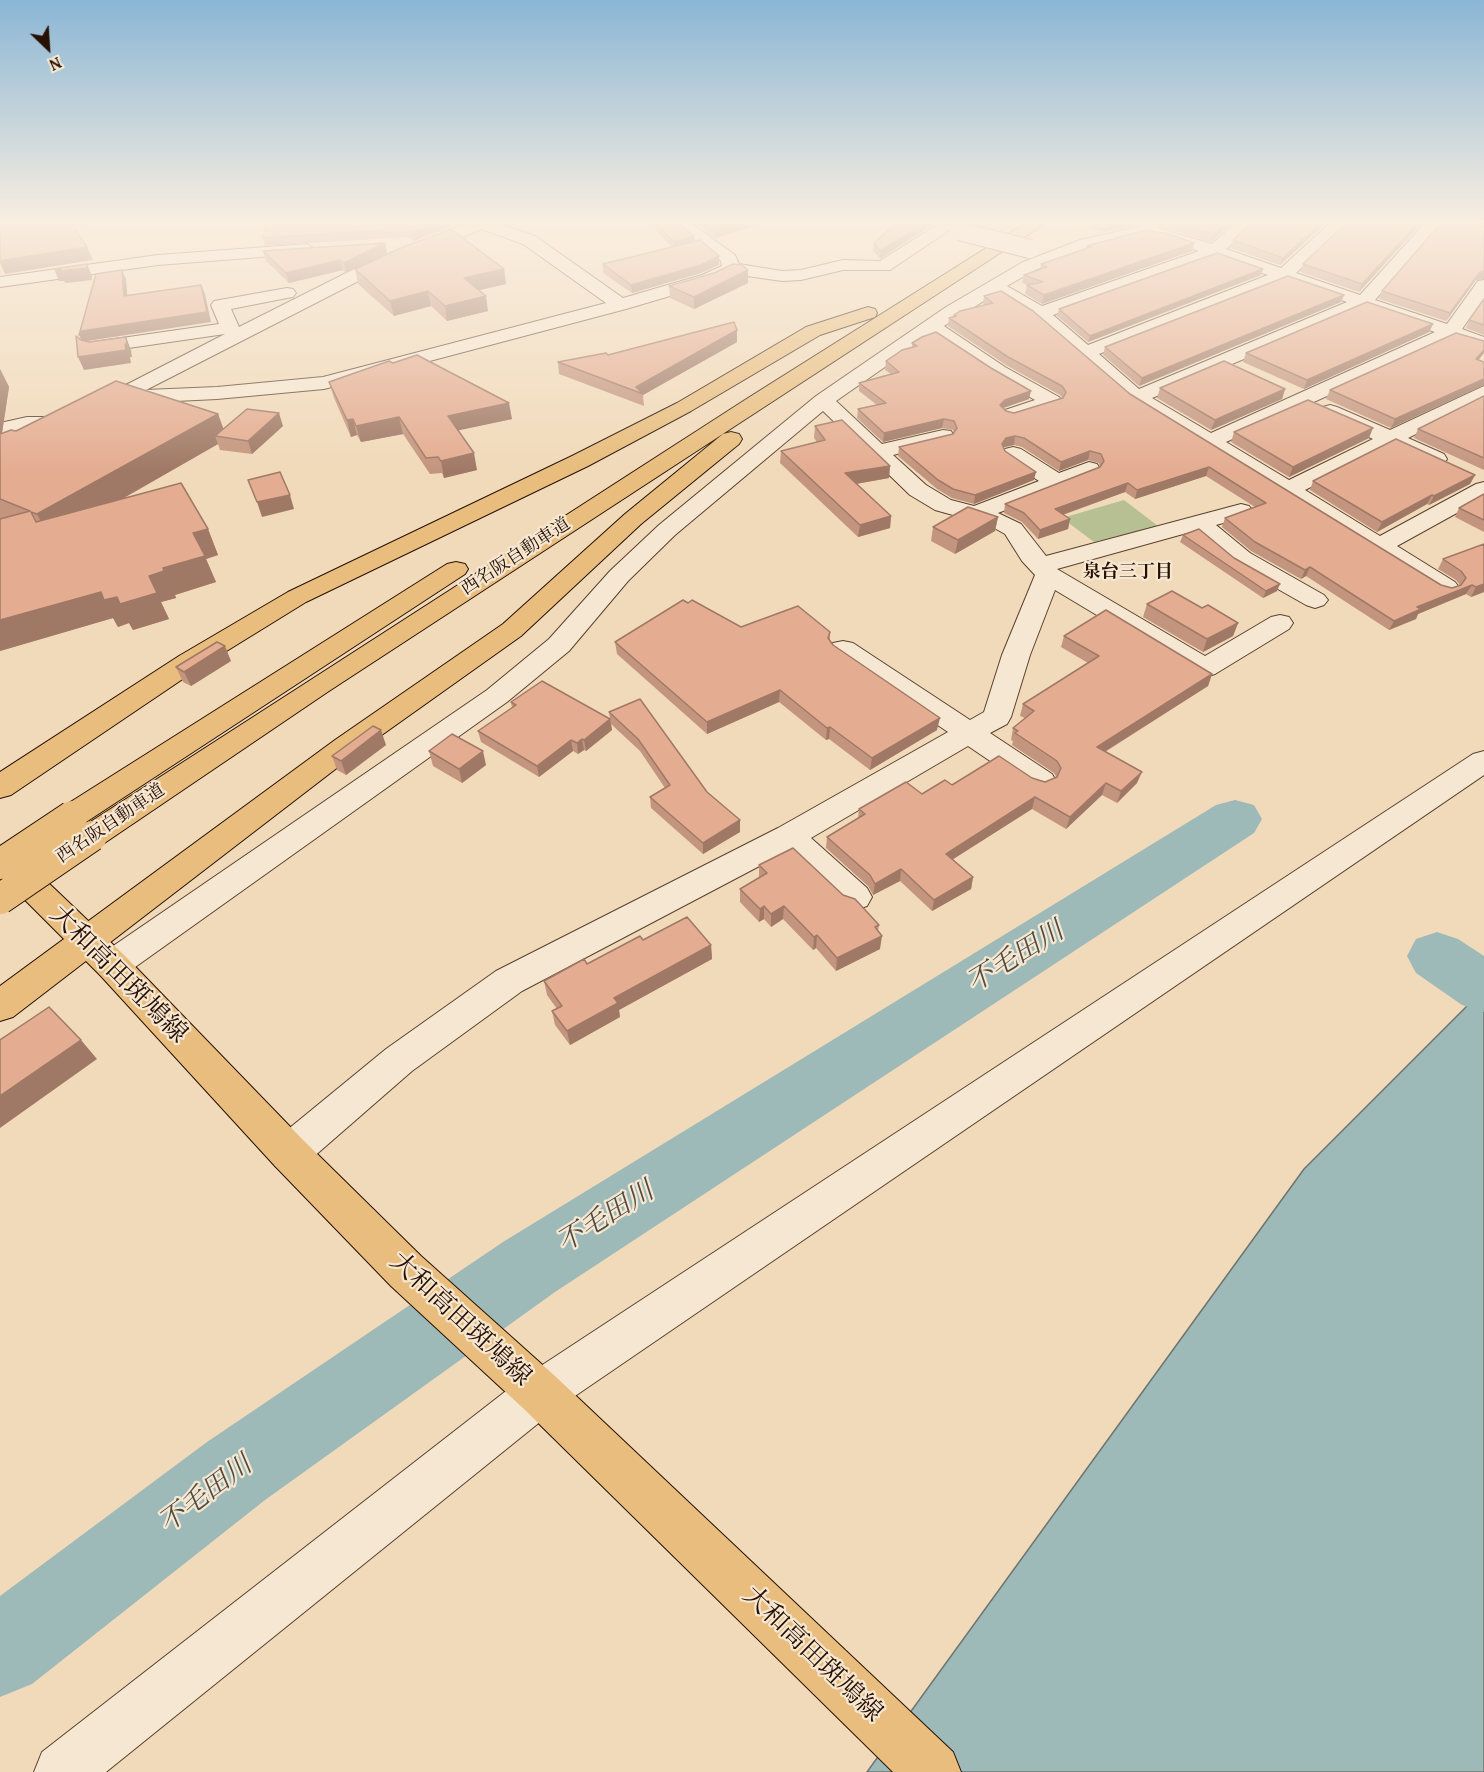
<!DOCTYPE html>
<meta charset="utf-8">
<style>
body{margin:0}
#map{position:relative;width:1484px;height:1772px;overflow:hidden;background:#f1daba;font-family:"Gentium Book Plus",serif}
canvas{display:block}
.north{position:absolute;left:18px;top:18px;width:60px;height:60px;-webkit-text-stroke:4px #f6e7d2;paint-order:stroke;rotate:155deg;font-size:16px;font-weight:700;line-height:24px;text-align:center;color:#261001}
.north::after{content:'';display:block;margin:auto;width:21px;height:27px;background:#261001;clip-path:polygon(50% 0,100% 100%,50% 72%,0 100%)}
</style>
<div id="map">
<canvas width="1484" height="1772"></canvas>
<div class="north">N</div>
</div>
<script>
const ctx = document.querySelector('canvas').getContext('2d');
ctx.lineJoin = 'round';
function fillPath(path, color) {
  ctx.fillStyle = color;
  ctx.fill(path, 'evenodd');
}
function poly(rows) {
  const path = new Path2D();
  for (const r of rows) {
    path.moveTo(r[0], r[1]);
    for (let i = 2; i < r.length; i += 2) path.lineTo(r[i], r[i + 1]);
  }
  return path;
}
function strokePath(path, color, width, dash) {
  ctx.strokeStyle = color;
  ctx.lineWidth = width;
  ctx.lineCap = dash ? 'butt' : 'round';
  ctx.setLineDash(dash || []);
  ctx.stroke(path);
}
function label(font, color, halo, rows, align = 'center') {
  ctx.font = font + ' "Gentium Book Plus","Noto Serif JP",serif';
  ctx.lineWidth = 4.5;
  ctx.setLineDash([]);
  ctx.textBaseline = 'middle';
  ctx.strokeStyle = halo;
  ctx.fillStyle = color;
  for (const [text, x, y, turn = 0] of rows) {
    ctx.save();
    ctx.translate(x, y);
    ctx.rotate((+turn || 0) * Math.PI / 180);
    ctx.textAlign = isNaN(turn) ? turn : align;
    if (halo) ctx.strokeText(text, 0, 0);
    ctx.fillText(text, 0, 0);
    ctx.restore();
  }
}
const green = poly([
 [1124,500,1158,526,1094,542,1062,518]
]);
const water = poly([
 [1484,989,1484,1772,867,1772,1304,1169,1484,989]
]);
const river = poly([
 [1235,800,1254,805,1262,819,1254,833,555,1292,265,1500,32,1684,0,1697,0,1596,207,1442,503,1242,1216,805,1235,800],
 [1437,932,1458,939,1484,956,1484,1012,1462,1005,1416,973,1407,956,1416,939,1437,932]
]);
const minor = poly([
 [468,223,497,223,535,236,623,298,702,275,722,266,721,261,672,223,691,223,735,255,739,264,782,271,801,270,843,260,880,261,940,223,960,223,890,270,843,270,801,280,782,281,733,274,714,283,626,309,324,389,217,399,115,404,108,402,105,398,108,394,117,392,120,388,225,334,94,353,87,351,84,347,87,343,219,324,211,305,214,301,287,288,293,289,296,293,293,297,287,298,231,309,239,327,368,262,468,223],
 [482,229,523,244,606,303,323,377,217,387,146,390,380,270,482,229],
 [1144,223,1162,223,1157,228,1212,244,1236,223,1254,223,1226,249,1281,268,1330,223,1348,223,1296,273,1360,295,1425,223,1442,223,1375,300,1447,324,1478,281,1484,280,1484,298,1462,329,1484,337,1484,349,1452,339,1226,442,1289,480,1373,439,1323,415,1320,411,1323,407,1330,405,1337,407,1390,430,1484,386,1484,400,1408,438,1444,454,1447,459,1444,464,1436,466,1428,464,1391,447,1305,490,1380,536,1476,484,1484,482,1484,498,1397,546,1455,582,1459,587,1455,592,1446,595,1437,592,1129,401,1033,317,995,294,944,326,1005,367,1059,397,1062,401,1059,405,1012,420,1005,418,1001,414,1005,410,1035,400,991,375,931,335,836,401,882,444,943,430,951,431,954,436,951,441,893,455,926,485,951,500,974,506,1039,481,1005,459,1002,454,1005,449,1013,447,1021,449,1059,473,1089,462,1097,464,1100,469,1097,474,998,513,1021,524,1046,556,1241,504,1249,506,1253,511,1249,516,1216,525,1250,553,1324,595,1328,600,1324,605,1315,608,1306,605,1232,563,1194,531,1057,569,1205,656,1271,617,1280,615,1289,617,1293,623,1289,629,1215,674,1205,677,1195,674,1055,590,1030,655,1011,717,1007,724,990,733,1052,774,1056,781,1052,788,1041,792,1030,788,968,746,811,838,867,888,872,897,867,906,855,910,843,906,786,852,522,991,412,1071,303,1166,289,1171,275,1166,269,1153,275,1140,386,1049,496,971,778,828,948,732,833,655,829,649,833,643,843,641,853,643,970,720,984,712,1002,655,1035,575,1022,561,1005,534,989,525,935,510,910,495,823,411,675,535,628,581,569,651,507,702,124,975,112,979,100,975,95,965,100,955,487,690,549,639,610,571,659,525,816,396,946,307,1023,262,1080,240,1138,227,1144,223],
 [1145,236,1199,251,1042,306,1007,286,1035,270,1091,248,1145,236],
 [1215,257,1268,275,1088,345,1053,315,1215,257],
 [1285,281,1347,302,1139,389,1099,354,1285,281],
 [1364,308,1435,332,1211,433,1152,398,1364,308],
 [307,244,315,249,313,253,158,265,0,287,0,277,158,255,307,244],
 [27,417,64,417,72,418,75,423,72,428,64,429,27,429,0,436,0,423,27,417],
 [1484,751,1484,775,556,1409,106,1772,34,1772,42,1752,524,1377,1473,754,1484,751]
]);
const major = poly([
 [6,849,17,853,124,955,303,1140,421,1256,556,1377,953,1752,961,1772,893,1772,524,1409,391,1286,275,1166,100,975,0,875,0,851,6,849]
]);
const highway = poly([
 [1026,223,1046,223,329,691,103,844,92,848,81,844,76,836,81,828,748,398,1026,223],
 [868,307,875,309,877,313,875,317,820,335,691,411,588,466,306,602,199,668,11,795,0,798,0,772,179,656,288,592,572,456,677,403,806,327,868,307],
 [731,432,739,434,742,439,739,444,641,524,521,636,355,754,13,1017,0,1021,0,986,335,740,503,624,625,514,723,434,731,432],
 [456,562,465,564,468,569,465,574,83,824,72,827,61,824,56,816,61,808,447,564,456,562]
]);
const minorBridge = poly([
 [959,231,1030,249]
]);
const highwayBridge = poly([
 [0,864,72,816],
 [0,899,92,836]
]);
const wall = poly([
 [266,223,455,223,444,229,414,241,406,237,265,246,263,238],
 [649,223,678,223,694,236,695,241,719,256,719,265,701,273,632,293,603,273,603,264,672,247],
 [695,223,765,223,715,238],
 [896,223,880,259,873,251,874,243],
 [1090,223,1140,223,1137,225,1104,232,1089,229],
 [1162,223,1232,223,1211,242,1161,227],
 [1251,223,1326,223,1280,265,1230,248,1233,240],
 [1346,223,1422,223,1359,292,1300,272,1303,264],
 [1484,223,1484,279,1476,280,1446,321,1379,299,1382,291],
 [385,243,387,253,346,273,343,270,289,283,266,261,263,251],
 [1087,246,1192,251,1042,304,1025,294,1027,285,1028,285,1022,283,1024,275,1040,269,1041,264,1086,249],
 [355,269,504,269,506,284,479,290,488,311,447,321,431,306,394,316,358,284],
 [1261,275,1088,342,1057,316,1059,309],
 [748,283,694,309,670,298,669,286],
 [1344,295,1341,302,1139,386,1103,355,1105,347],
 [984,296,1130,394,1441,585,1452,588,1460,585,1456,580,1438,569,1443,559,1484,544,1484,592,1471,597,1466,594,1418,614,1416,619,1389,630,1306,576,1301,579,1251,551,1222,527,1225,518,1255,507,1206,476,1135,499,1125,492,1063,515,1070,519,1068,529,1038,539,1022,522,1004,513,1005,504,1100,467,1099,463,1088,460,1059,471,1022,447,1014,445,1004,447,1003,448,1005,451,1034,480,974,504,952,498,937,489,898,456,899,447,953,434,954,433,953,430,942,428,883,442,857,418,858,409,877,405,859,391,859,383,891,374,885,370,886,361,912,347,912,343,1029,399,1003,408,1006,411,1014,413,1062,398,1060,395,1006,365,948,326,949,318,954,317,954,315,984,305,983,304],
 [1484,299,1484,335,1466,328,1469,320],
 [1433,324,1429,332,1304,389,1243,362,1246,353],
 [737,342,643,395,644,406,559,374,558,362,608,355],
 [1484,353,1478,360,1391,428,1326,399,1330,390],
 [0,369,9,387,2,433,16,431,218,414,223,429,283,426,252,454,220,450,218,444,124,498,208,529,218,555,206,559,216,582,175,595,176,598,161,602,169,619,133,630,129,623,118,627,113,618,0,651],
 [329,382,512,419,458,430,477,470,444,478,442,473,430,474,403,434,361,442,357,435,351,437,334,398],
 [1160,388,1285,389,1282,399,1211,430,1157,398],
 [1484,396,1484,470,1414,438,1418,429],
 [815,426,890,466,889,478,856,484,891,516,890,528,858,537,780,463,781,451,817,442,814,438],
 [1234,432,1369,438,1289,477,1231,442],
 [1475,475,1470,484,1429,505,1427,504,1377,532,1310,490,1313,481],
 [1484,494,1484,532,1455,517,1459,508],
 [998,517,995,531,955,554,931,541,933,527],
 [1183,535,1277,591,1263,598,1180,542],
 [688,603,741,627,830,632,830,640,833,645,937,730,870,770,829,739,826,740,779,702,707,734,617,654,615,642],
 [1147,604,1202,608,1238,623,1233,636,1203,652,1143,617],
 [1064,636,1212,674,1208,686,1105,752,1137,783,1117,803,1102,795,1066,829,1032,809,953,859,973,877,971,889,932,911,900,881,873,895,868,886,826,848,827,837,858,819,859,809,922,794,952,785,1032,778,1045,782,1057,778,1054,773,1012,745,1013,741,1011,740,1013,728,1025,718,1020,716,1023,704,1088,663,1061,647],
 [231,661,191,686,183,682,176,667],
 [511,702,610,719,609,712,707,792,740,832,703,854,651,808,650,797,665,788,640,751,611,724,612,730,586,751,584,750,578,754,573,751,539,777,481,742,478,731,512,708],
 [386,745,346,775,337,770,332,756],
 [429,751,486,765,462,783,433,766],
 [759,865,843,895,879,925,878,931,880,949,836,971,816,948,813,950,783,919,771,927,764,919,759,922,740,902,740,889,759,878],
 [643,940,711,945,712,959,619,1010,620,1017,570,1045,555,1025,552,1011,557,1009,547,995,544,981,587,964]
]);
const shadedWall = poly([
 [69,223,91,223,71,227],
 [439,223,455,223,444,229,414,241,413,233],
 [740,223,765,223,715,238,715,230],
 [925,223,935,223,880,259,880,251],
 [1112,223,1140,223,1137,225,1104,232,1105,225],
 [1226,223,1232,223,1211,242,1214,234],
 [1321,223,1326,223,1280,265,1283,258],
 [1418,223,1422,223,1359,292,1362,284],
 [694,236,695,243,674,249,674,242],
 [385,243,387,253,346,273,344,263],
 [1194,243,1192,251,1042,304,1044,295],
 [87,247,93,260,5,274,0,263,0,261],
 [719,256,719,265,701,273,632,293,631,285],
 [340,260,343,270,289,283,286,273],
 [87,264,92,276,92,280,66,283,64,281,59,281,54,269],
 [504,269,506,284,467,293,464,278],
 [1263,269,1261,275,1088,342,1090,336],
 [122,270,126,279,128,305,124,296],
 [748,270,748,283,694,309,694,297],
 [1484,271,1484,279,1476,280,1446,321,1450,313,1480,272],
 [201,285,205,294,211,322,87,341,83,344,79,335,82,331],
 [428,291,431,306,394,316,390,301],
 [1344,295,1341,302,1139,386,1142,378],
 [486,296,488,311,447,321,445,306],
 [1433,324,1429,332,1304,389,1307,380],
 [737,330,737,342,643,395,643,394,636,387],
 [126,337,131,350,132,357,130,357,131,363,84,370,78,357,125,344],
 [1484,350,1484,353,1472,368,1476,359],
 [0,369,9,387,0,446],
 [1484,379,1484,385,1391,428,1395,419],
 [1285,389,1282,399,1211,430,1215,420],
 [1031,391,1029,399,1003,408,1000,405,1005,400],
 [509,403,512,419,451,432,448,416],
 [279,413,283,426,252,454,248,441],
 [218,414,227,438,215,436,218,444,50,540,37,514],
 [399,417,403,434,361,442,356,426],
 [353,419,357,435,351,437,347,420],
 [944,419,942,428,883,442,884,433],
 [1373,428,1369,438,1289,477,1293,467],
 [1015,436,1014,445,1004,447,1000,453,1002,444,1006,438],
 [1090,451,1088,460,1059,471,1061,462],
 [474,453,477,470,444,478,441,461],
 [890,466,889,478,844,486,845,473],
 [1209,467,1206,476,1135,499,1137,490],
 [1036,472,1034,480,974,504,975,495],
 [1475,475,1470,484,1429,505,1434,496],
 [1128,483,1125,492,1053,518,1055,509],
 [290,495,294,509,262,517,257,502],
 [1432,495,1427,504,1377,532,1382,522],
 [891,516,890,528,858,537,860,525],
 [998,517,995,531,955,554,958,540],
 [1070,519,1068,529,1038,539,1040,530],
 [208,529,218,555,206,559,216,582,175,595,176,598,161,602,169,619,133,630,129,623,118,627,113,618,0,651,0,620,101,592,117,597,149,576,163,568,193,533],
 [1310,567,1306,576,1301,579,1305,570],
 [1280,584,1277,591,1263,598,1266,591],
 [1484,584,1484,592,1471,597,1476,587],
 [1472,585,1466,594,1418,614,1416,619,1389,630,1394,621,1417,607],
 [1238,623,1233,636,1203,652,1207,639],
 [225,646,231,661,191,686,184,672],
 [1212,674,1208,686,1093,759,1097,747],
 [780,690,779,702,707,734,707,722],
 [940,718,937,730,870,770,872,758],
 [610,719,612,730,586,751,584,740],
 [830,727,829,739,826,740,827,728],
 [381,730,386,745,346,775,341,761],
 [582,739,584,750,578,754,577,743],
 [571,740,573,751,539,777,537,766],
 [483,751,486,765,462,783,459,769],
 [1142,772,1137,783,1117,803,1121,791],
 [1106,783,1102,795,1066,829,1070,817],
 [1035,797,1032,809,944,865,946,854],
 [740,820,740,832,703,854,703,843],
 [901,869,900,881,873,895,875,884],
 [973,877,971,889,932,911,934,900],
 [764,906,764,919,759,922,760,909],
 [784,906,783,919,771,927,771,914],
 [817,935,816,948,813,950,814,937],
 [882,936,880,949,836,971,837,958],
 [711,945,712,959,619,1010,620,1017,570,1045,567,1031,614,998],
 [81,1040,97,1059,0,1128,0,1096]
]);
const building = poly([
 [0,223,71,223,87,247,0,261,0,223],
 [266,223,439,223,413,233,404,229,263,238,266,223],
 [655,223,678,223,694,236,674,242,655,223],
 [705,223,740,223,715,230,705,223],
 [896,223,925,223,880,251,874,243,896,223],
 [1177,223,1226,223,1214,234,1177,223],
 [1251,223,1321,223,1283,258,1233,240,1251,223],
 [1346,223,1418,223,1362,284,1303,264,1346,223],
 [1441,223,1484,223,1484,271,1480,272,1450,313,1382,291,1441,223],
 [451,229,504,269,464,278,486,296,445,306,428,291,390,301,355,269,403,247,451,229],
 [1146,230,1169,234,1194,243,1044,295,1027,285,1043,282,1024,275,1047,267,1041,264,1091,247,1087,246,1146,230],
 [700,240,719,256,701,265,631,285,603,264,700,240],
 [385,243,344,263,340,260,286,273,263,251,385,243],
 [1217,253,1263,269,1090,336,1059,309,1217,253],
 [87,264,87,268,61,271,61,268,54,269,87,264],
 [733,264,742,265,748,270,694,297,669,286,714,273,733,264],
 [122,270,124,296,201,285,207,312,82,331,79,335,96,274,122,270],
 [1288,276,1344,295,1142,378,1105,347,1288,276],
 [1001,291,1033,311,1130,394,1441,585,1452,588,1461,585,1466,578,1461,571,1443,559,1484,544,1484,584,1476,587,1472,585,1417,607,1421,609,1394,621,1310,567,1305,570,1255,542,1225,518,1266,503,1209,467,1137,490,1128,483,1055,509,1070,519,1040,530,1024,513,1005,504,1100,467,1104,461,1101,454,1090,451,1061,462,1024,438,1015,436,1006,438,1002,444,1005,451,1036,472,975,495,953,489,938,480,899,447,953,434,957,428,954,421,944,419,884,433,858,409,886,403,859,383,899,372,886,361,902,350,917,346,912,343,922,337,936,332,991,368,1031,391,1005,400,1000,405,1006,411,1014,413,1063,398,1066,392,1062,386,1008,357,949,318,956,316,954,315,960,311,993,303,984,296,1001,291],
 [1484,299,1484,325,1469,320,1484,299],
 [1367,302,1433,324,1307,380,1246,353,1367,302],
 [734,322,737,330,636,387,643,394,558,362,606,353,608,355,734,322],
 [1456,333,1484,341,1484,350,1476,359,1484,362,1484,379,1395,419,1330,390,1456,333],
 [76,336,81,340,89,342,126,337,127,344,125,344,126,350,78,357,76,336],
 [417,355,509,403,448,416,474,453,441,461,438,457,426,458,399,417,356,426,353,419,347,420,329,382,389,361,393,363,417,355],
 [1224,361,1285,389,1215,420,1160,388,1224,361],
 [116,381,218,414,37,514,31,512,36,522,181,483,208,529,193,533,205,556,163,568,164,571,149,576,157,593,120,604,117,597,104,600,101,592,0,620,0,519,30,511,0,499,0,434,11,430,16,431,116,381],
 [1484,396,1484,458,1418,429,1484,396],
 [1308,400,1373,428,1293,467,1234,432,1308,400],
 [247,409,279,413,248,441,215,436,247,409],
 [842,420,890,466,845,473,891,516,860,525,781,451,825,440,815,426,842,420],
 [1396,439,1475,475,1434,496,1432,495,1382,522,1313,481,1396,439],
 [280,472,290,495,257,502,248,480,280,472],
 [1484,494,1484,520,1459,508,1484,494],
 [968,507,998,517,958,540,933,527,968,507],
 [1199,529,1234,558,1280,584,1266,591,1183,535,1199,529],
 [1172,591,1202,608,1208,605,1238,623,1207,639,1147,604,1172,591],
 [683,600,688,603,692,600,741,627,798,606,830,632,828,638,833,645,940,718,872,758,830,727,827,728,780,690,707,722,615,642,683,600],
 [1106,610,1212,674,1097,747,1142,772,1121,791,1106,783,1070,817,1035,797,946,854,973,877,934,900,901,869,875,884,870,875,827,837,865,814,859,809,906,782,922,794,945,780,952,785,999,756,1032,778,1045,782,1057,777,1061,768,1057,761,1015,733,1018,731,1013,728,1034,711,1023,704,1099,656,1064,636,1106,610],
 [217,642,225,646,184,672,176,667,217,642],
 [542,681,610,719,584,740,582,739,577,743,571,740,537,766,478,731,516,705,511,702,542,681],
 [640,699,707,792,740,820,703,843,650,797,670,785,638,739,609,712,640,699],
 [373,726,381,730,341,761,332,756,373,726],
 [452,734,483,751,459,769,429,751,452,734],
 [793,848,843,895,855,899,879,925,875,927,882,936,837,958,817,935,814,937,784,906,771,914,764,906,760,909,740,889,767,873,759,865,793,848],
 [687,917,711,945,614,998,618,1003,567,1031,552,1011,562,1006,544,981,584,959,587,964,640,936,643,940,687,917],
 [49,1007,81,1040,0,1096,0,1040,49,1007]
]);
const farStreetnames = [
 ["西名阪自動車道",516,557,-33],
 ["西名阪自動車道",111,824,-34]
];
const farNeighbourhoodnames = [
 ["泉台三丁目",1128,572]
];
const nearStreetnames = [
 ["大和高田斑鳩線",118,975,45],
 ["大和高田斑鳩線",460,1320,43],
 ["大和高田斑鳩線",812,1655,44]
];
const nearWaternames = [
 ["不毛田川",1016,958,-32],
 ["不毛田川",606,1218,-32],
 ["不毛田川",206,1495,-37]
];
fillPath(green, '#b7c092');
fillPath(water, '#9db9b8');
strokePath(water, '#6d756f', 1.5);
fillPath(river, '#9db9b8');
strokePath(minor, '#59422f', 2);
strokePath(major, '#261001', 2);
strokePath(highway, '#261001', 2);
fillPath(minor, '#f6e7d2');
fillPath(major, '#e8bd7d');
fillPath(highway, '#e8bd7d');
strokePath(minorBridge, '#59422f', 20, []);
strokePath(highwayBridge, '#261001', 32, []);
strokePath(minorBridge, '#f6e7d2', 18);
strokePath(highwayBridge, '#e8bd7d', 30);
fillPath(wall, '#c4957e');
fillPath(shadedWall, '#a07966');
fillPath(building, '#e4ad92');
strokePath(building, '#a07966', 1.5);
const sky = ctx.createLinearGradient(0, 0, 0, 471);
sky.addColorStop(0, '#8ab6d5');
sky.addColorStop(0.47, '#f9eee0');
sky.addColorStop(1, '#f9eee000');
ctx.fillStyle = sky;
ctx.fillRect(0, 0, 1484, 471);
label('18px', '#261001', '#f6e7d2', farStreetnames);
label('bold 18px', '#261001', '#f6e7d2', farNeighbourhoodnames);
label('26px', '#261001', '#f6e7d2', nearStreetnames);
label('italic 27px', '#504b41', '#f6e7d2', nearWaternames);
</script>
